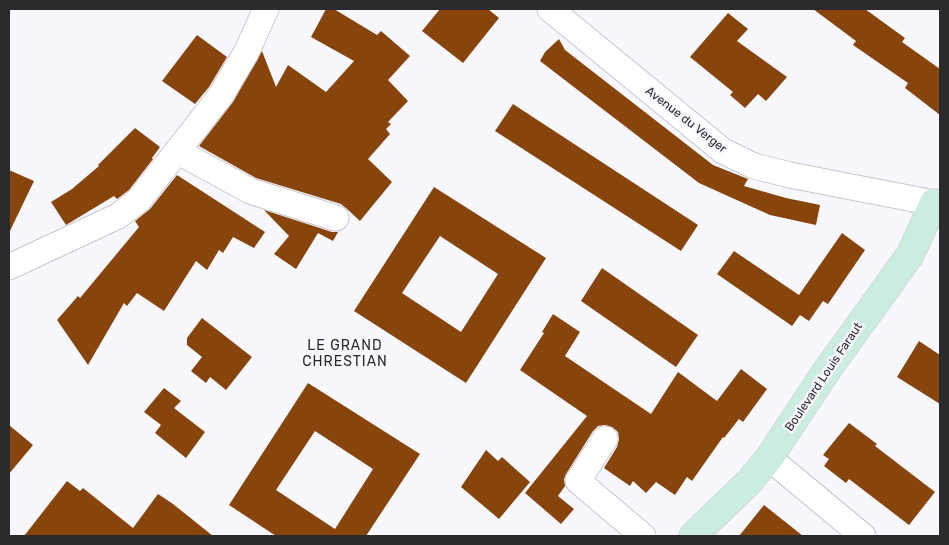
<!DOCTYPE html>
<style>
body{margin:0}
#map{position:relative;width:949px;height:545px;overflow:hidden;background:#f9f7fe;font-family:Rubik,sans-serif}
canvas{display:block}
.frame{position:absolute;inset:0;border:10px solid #2b2a2d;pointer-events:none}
</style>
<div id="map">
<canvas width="949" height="545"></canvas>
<div class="frame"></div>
</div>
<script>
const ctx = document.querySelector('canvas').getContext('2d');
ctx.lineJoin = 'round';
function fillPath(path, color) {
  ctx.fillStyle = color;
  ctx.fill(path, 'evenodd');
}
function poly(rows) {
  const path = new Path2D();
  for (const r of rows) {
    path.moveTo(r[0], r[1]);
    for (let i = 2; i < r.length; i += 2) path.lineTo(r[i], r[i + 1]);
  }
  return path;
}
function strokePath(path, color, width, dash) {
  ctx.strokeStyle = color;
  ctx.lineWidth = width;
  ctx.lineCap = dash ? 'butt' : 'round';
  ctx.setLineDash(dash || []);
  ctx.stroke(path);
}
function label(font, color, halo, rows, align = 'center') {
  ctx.font = font + ' Rubik,sans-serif';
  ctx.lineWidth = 5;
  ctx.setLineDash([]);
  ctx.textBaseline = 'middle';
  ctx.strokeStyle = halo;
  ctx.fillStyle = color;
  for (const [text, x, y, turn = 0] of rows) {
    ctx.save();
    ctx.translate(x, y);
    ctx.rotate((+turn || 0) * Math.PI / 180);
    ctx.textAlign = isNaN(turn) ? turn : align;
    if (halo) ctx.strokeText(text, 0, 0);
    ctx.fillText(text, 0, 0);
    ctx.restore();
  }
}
const building = poly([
 [326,9,334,9,377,35,381,31,410,56,388,80,408,101,388,122,391,124,386,129,390,134,368,159,392,182,360,221,346,208,341,204,256,178,199,146,233,102,262,51,276,87,288,65,326,92,354,61,311,37],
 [440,9,488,9,499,18,463,63,422,31],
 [813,9,865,9,905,38,902,42,940,69,940,115,905,88,908,83,853,45,856,41],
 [728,13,748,29,737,41,787,77,766,101,758,94,745,108,730,95,733,92,690,57],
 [197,35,227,57,209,87,195,104,162,81],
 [559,39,565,50,713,165,748,179,744,186,786,198,820,205,816,225,770,215,699,183,540,61,545,52],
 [513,104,698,225,681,251,495,131],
 [135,128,160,147,152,158,153,159,129,190,117,199,114,196,66,225,51,202,72,189,99,166,98,165],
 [9,170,34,181,9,233],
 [177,175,265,232,254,248,233,237,223,253,219,250,207,270,196,261,164,311,137,293,127,306,124,303,88,365,57,320,78,296,80,298,139,227,135,221,150,209],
 [434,187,546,258,466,383,354,311],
 [440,236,498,274,461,332,402,293],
 [264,210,332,232,338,232,333,241,318,233,296,269,274,254,289,236],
 [842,233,865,250,828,304,823,301,809,321,800,315,792,326,717,274,734,251,799,295],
 [602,268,698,335,676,367,581,301],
 [553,314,580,332,565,356,651,414,678,372,717,401,741,369,767,389,743,422,739,419,724,438,723,437,692,481,687,477,675,495,656,482,646,493,633,481,630,486,604,468,617,447,619,439,618,432,612,427,605,425,598,426,593,431,566,474,564,479,565,486,558,496,574,509,561,524,525,493,587,416,520,370,544,333,542,332],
 [202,318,252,357,226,390,210,377,206,383,191,371,202,357,187,345,187,338],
 [919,341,940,355,940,404,897,377],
 [308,383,420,454,366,536,276,536,229,505],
 [315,431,373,469,335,529,276,490],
 [164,388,181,401,174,408,205,432,186,458,155,433,161,425,144,412],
 [849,423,877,444,875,446,935,492,909,525,849,479,846,483,824,466,829,459,823,455],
 [9,425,33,445,9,474],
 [486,450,498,461,502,457,530,482,499,519,461,487],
 [67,481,80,491,83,488,133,528,158,494,173,504,213,536,24,536],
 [764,505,803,536,739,536]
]);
const street = poly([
 [550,9,723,151,754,166,790,175,934,203],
 [177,151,250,191,336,218],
 [9,267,118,216,139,200,221,95,246,53,266,9],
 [605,439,578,481,643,536],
 [769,458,863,536]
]);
const secondary = poly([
 [693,536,748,483,769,458,825,373,910,255,934,203]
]);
const streetNames = [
 ["Avenue du Verger",686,120,38],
 ["Boulevard Louis Faraut",824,377,-56]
];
const neighbourhoodNames = [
 ["LE GRAND",345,346],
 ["CHRESTIAN",345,362]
];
fillPath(building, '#87450b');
strokePath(street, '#c8c6ce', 27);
strokePath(secondary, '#c8c6ce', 29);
strokePath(street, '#fff', 25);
strokePath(secondary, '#cbeddf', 28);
label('12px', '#2b2a2d', '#f9f7fe', streetNames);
ctx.letterSpacing = '1px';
label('14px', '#2b292f', '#f9f7fe', neighbourhoodNames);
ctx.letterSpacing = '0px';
</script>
